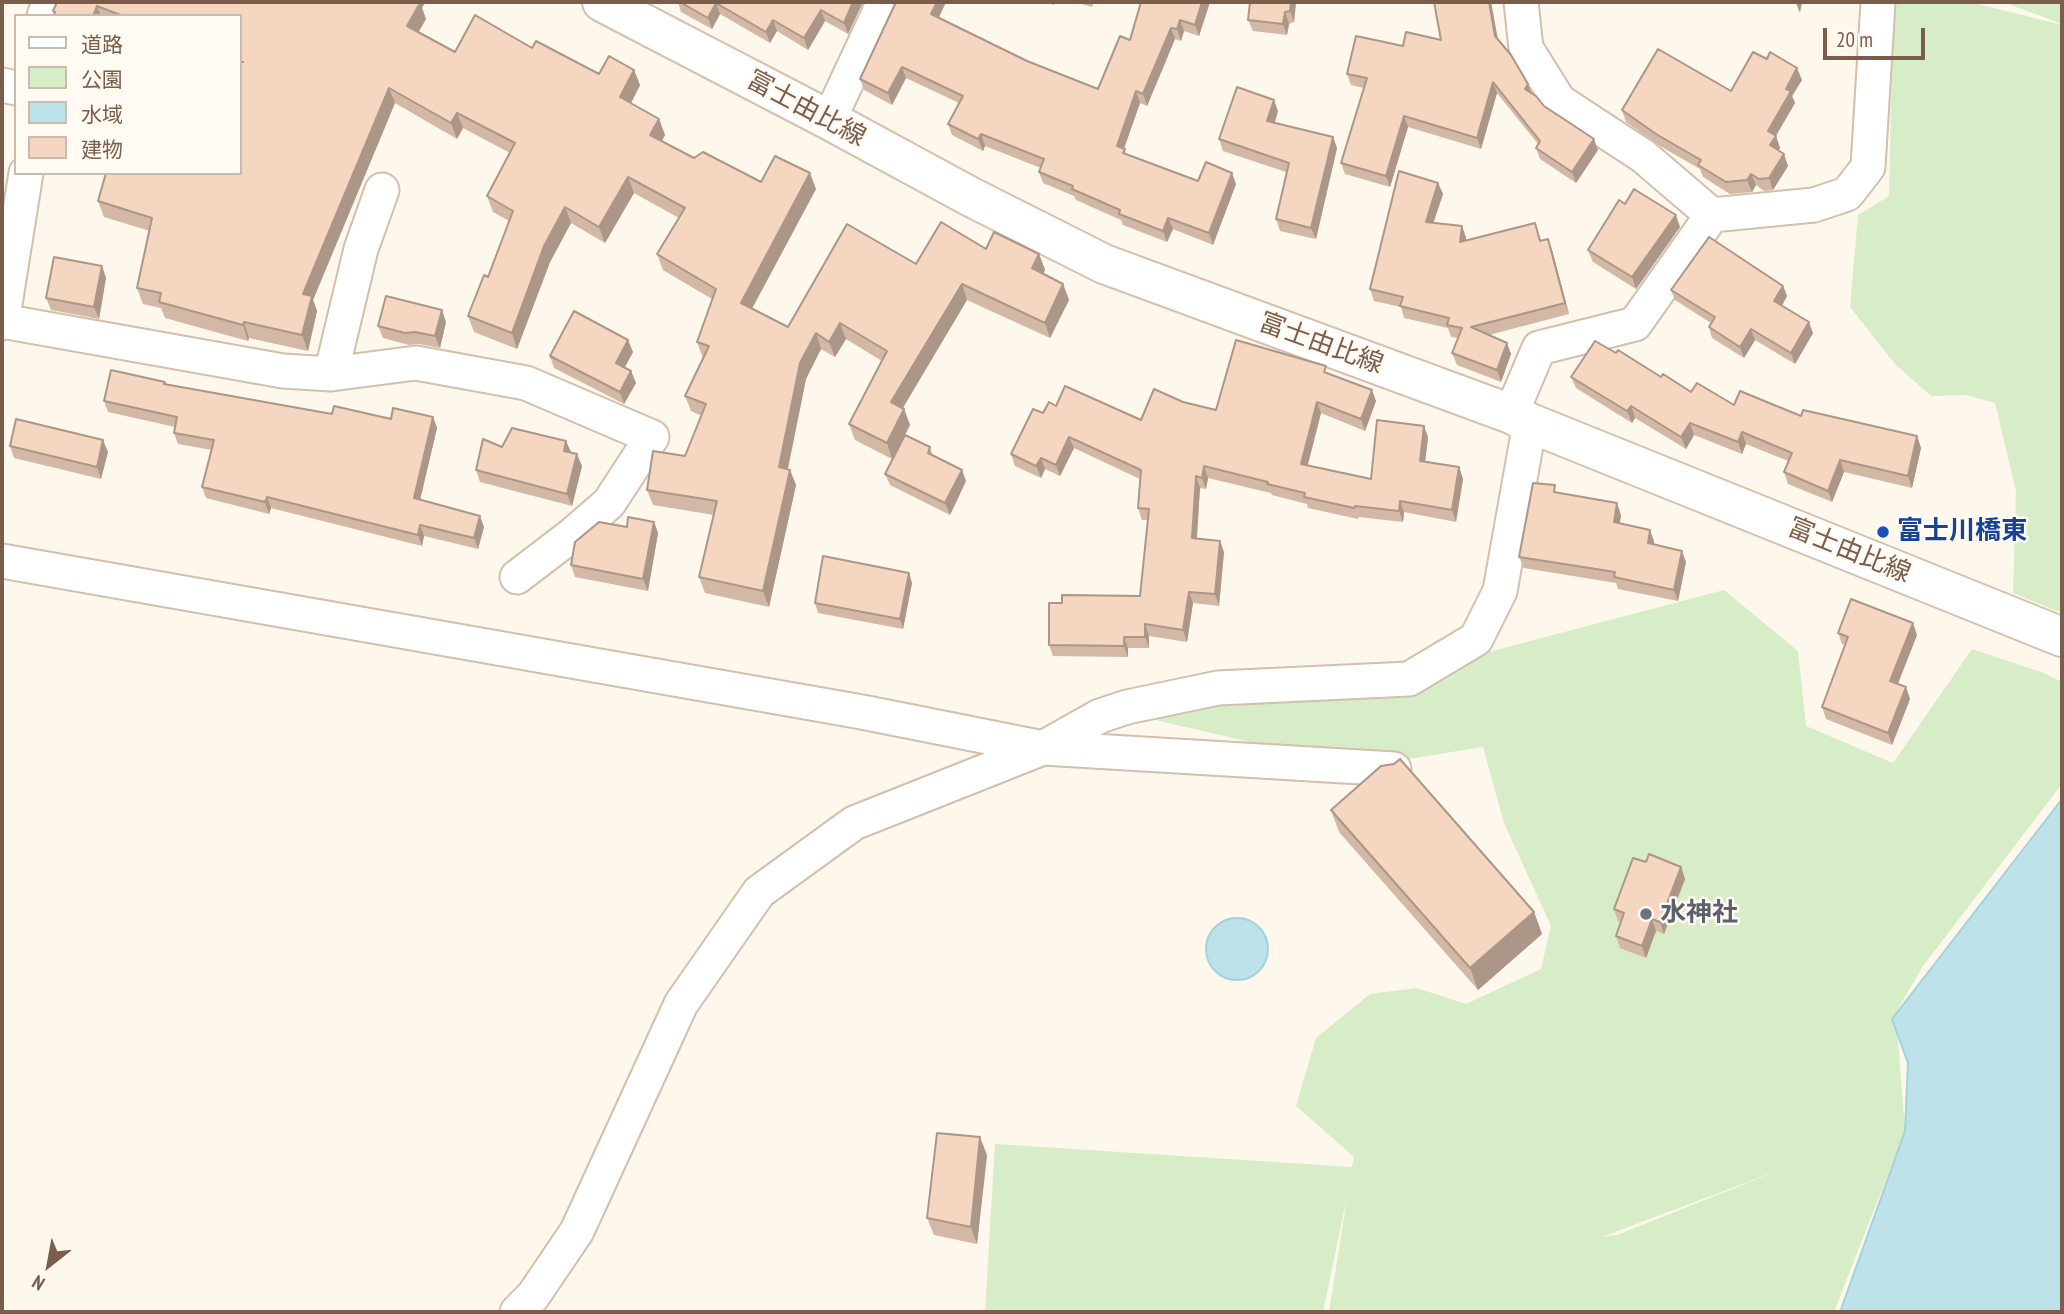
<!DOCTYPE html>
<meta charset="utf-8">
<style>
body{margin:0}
#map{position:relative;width:2064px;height:1314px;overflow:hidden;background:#fef7eb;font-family:"PT Sans Narrow","Noto Sans JP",sans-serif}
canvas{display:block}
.frame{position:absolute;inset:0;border:4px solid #7b5d4b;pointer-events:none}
.legend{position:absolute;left:14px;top:14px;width:228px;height:161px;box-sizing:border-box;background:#fffaf2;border:2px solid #cabbaf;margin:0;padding:9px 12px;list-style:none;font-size:21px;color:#7b5d4b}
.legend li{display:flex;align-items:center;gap:14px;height:35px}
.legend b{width:35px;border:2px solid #cabbaf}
.north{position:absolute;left:14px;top:1230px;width:70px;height:70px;-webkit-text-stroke:5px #fffaf2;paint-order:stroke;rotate:211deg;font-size:19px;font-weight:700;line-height:28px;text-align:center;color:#7b5d4b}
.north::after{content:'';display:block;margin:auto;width:24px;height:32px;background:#7b5d4b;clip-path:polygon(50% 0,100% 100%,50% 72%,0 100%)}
.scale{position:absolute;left:1823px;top:28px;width:102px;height:32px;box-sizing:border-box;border:4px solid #7b5d4b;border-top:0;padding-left:9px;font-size:21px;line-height:24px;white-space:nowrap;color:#7b5d4b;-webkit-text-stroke:5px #fffaf2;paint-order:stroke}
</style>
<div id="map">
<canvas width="2064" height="1314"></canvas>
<div class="frame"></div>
<ul class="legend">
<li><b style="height:9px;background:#fff"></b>道路</li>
<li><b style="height:19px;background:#d6edc7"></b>公園</li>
<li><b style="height:19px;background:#bde2e9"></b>水域</li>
<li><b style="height:19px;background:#f5d6c1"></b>建物</li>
</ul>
<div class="north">N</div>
<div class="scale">20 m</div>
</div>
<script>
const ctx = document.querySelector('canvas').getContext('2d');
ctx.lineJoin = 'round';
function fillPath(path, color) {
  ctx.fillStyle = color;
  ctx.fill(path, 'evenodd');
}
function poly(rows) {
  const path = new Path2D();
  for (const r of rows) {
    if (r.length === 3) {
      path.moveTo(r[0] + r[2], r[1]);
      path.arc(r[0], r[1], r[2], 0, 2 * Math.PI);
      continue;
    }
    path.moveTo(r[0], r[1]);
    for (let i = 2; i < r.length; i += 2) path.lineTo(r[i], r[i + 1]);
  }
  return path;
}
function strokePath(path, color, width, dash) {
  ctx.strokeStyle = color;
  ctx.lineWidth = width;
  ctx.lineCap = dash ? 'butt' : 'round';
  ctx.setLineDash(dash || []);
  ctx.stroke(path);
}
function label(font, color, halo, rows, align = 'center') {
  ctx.font = font + ' "PT Sans Narrow","Noto Sans JP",sans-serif';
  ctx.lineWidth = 5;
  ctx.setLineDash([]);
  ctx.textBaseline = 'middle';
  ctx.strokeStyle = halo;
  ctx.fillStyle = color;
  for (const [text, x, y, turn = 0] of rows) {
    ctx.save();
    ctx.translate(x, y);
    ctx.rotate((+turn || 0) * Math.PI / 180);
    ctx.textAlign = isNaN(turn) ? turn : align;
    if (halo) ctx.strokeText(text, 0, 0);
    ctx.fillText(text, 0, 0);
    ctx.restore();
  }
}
const green = poly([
 [1893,2,1970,2,2062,25,2062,613,2013,593,2016,491,1995,403,1966,395,1931,396,1895,364,1850,307,1858,215,1889,196],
 [2003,2,2062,2,2062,24],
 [1724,590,1798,651,1806,726,1893,763,1972,649,2044,673,2062,682,2062,784,1923,966,1896,1012,1905,1131,1834,1312,1329,1312,1348,1192,1323,1312,985,1312,995,1144,1352,1167,1354,1157,1296,1106,1316,1038,1370,994,1417,988,1466,1004,1541,969,1551,926,1504,823,1483,747,1358,767,1147,718,1477,655],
 [1770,1174,1617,1235,1602,1237,1769,1174]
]);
const water = poly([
 [2062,799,2062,1312,1840,1312,1905,1131,1908,1063,1892,1019,2062,799],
 [1237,949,31]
]);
const street = poly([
 [1521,2,1526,48,1559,101,1643,156,1712,215,1814,205,1847,194,1868,167,1878,2],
 [44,16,49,2],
 [2,85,16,88],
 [829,120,884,2],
 [2,321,283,371,331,374,416,363,526,383,652,437,609,503,572,535,517,577],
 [2,323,26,173],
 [331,374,361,249,382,190],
 [1511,414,1539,348,1635,324,1712,215],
 [2,561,862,712,1043,748,1394,769],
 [517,1312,533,1296,577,1231,681,1004,759,892,854,823,1043,748,1100,716,1127,707,1218,688,1409,679,1476,639,1500,591,1530,423]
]);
const secondary = poly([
 [602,2,829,120,971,197,1104,264,1511,414,1530,423,2062,637]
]);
const wall = poly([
 [57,2,425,2,422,8,426,19,418,32,455,52,532,48,599,74,634,70,640,85,631,103,659,119,665,135,662,141,694,158,761,182,816,189,752,308,788,327,916,264,986,249,1039,254,1045,270,1043,274,1063,284,1069,300,1050,338,967,300,902,408,904,409,910,425,905,435,930,447,933,456,966,481,950,515,890,485,885,474,892,459,855,440,849,424,882,361,846,339,835,357,821,349,806,379,788,469,790,470,796,485,769,607,705,593,699,577,714,515,653,505,647,490,685,456,702,416,691,411,685,396,703,358,697,342,712,299,663,270,657,254,679,218,634,193,605,243,571,223,550,262,517,349,474,332,468,316,488,277,509,221,493,212,487,196,510,153,463,128,457,139,395,103,313,300,317,311,308,351,249,338,248,341,165,318,161,308,143,304,137,288,150,231,104,217,98,201,240,173,240,16,53,16,54,14,53,11],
 [678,2,863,2,848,34,825,21,808,50,777,31,770,43,720,14,712,29,681,12],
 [896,2,946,2,938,18,1027,61,1098,89,1130,40,1141,2,1208,2,1209,5,1199,36,1184,31,1181,41,1175,39,1147,106,1140,103,1124,149,1126,154,1198,181,1236,184,1213,245,1173,229,1167,242,1123,225,1121,220,1076,200,1074,196,1043,183,1039,172,1041,168,985,146,983,151,952,135,948,124,959,103,906,78,892,105,864,90,860,79],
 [1044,2,1055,2,1054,5],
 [1075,2,1094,2,1092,7],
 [1296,2,1294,22,1289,24,1287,35,1253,31,1248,20],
 [1491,2,1498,39,1528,84,1532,93,1544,106,1598,150,1576,183,1540,159,1536,148,1538,144,1497,93,1481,149,1408,127,1390,187,1345,174,1341,163,1364,88,1351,85,1347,74,1403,46,1441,40],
 [1802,80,1792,96,1795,103,1776,136,1780,148,1778,151,1788,166,1773,190,1764,191,1756,185,1752,192,1730,194,1703,177,1700,169,1660,146,1626,122,1622,110],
 [1278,111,1275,123,1333,137,1337,148,1316,239,1280,231,1276,219,1286,172,1223,151,1219,139],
 [1438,183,1443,194,1433,223,1466,237,1466,241,1535,223,1541,241,1552,250,1569,314,1489,335,1511,354,1501,382,1457,365,1452,353,1458,338,1451,337,1448,328,1404,318,1401,307,1374,301,1370,289],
 [1625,204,1680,227,1636,289,1593,262,1588,250],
 [102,266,106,278,99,319,51,310,46,298],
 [1783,286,1787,296,1782,306,1813,333,1795,364,1755,340,1744,358,1712,338,1709,327,1711,323,1675,300,1671,290],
 [446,322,440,348,419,344,409,345,383,338,378,326],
 [633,352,625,367,631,371,636,383,624,404,554,368,550,356],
 [1616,353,1691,392,1734,405,1917,436,1921,448,1912,488,1844,472,1832,502,1788,484,1784,472,1788,461,1746,444,1742,454,1694,435,1686,449,1635,418,1632,423,1576,388,1571,377],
 [1328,373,1376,401,1365,431,1321,413,1308,465,1371,479,1428,437,1425,461,1459,467,1463,479,1456,522,1404,512,1403,522,1359,517,1358,519,1308,508,1307,504,1272,495,1271,493,1208,478,1206,489,1200,488,1197,538,1224,552,1219,606,1193,603,1187,642,1149,636,1149,648,1128,648,1128,657,1053,656,1049,645,1062,603,1140,596,1148,520,1142,520,1138,508,1140,479,1074,448,1060,476,1045,469,1041,478,1015,466,1011,454,1043,413,1056,406,1141,420,1183,402,1216,410],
 [165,382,166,384,332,414,391,419,433,417,437,428,420,499,484,527,478,549,424,536,422,546,271,508,269,514,206,498,202,487,212,450,178,444,174,433,175,427,108,412,104,401],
 [10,446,108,452,101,479,14,458],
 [502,447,570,452,582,466,572,506,480,482,476,470],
 [1558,493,1621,515,1620,523,1654,541,1654,545,1686,562,1678,601,1618,589,1616,583,1524,568,1519,557],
 [654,522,658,533,648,591,575,577,571,565],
 [909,573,912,583,903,629,818,613,815,603],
 [1838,633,1917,635,1898,684,1910,699,1892,745,1826,719,1822,707,1845,645,1842,644],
 [1331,810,1534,912,1542,934,1478,990,1339,832],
 [1646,862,1681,867,1685,879,1664,934,1656,931,1646,958,1620,948,1616,936,1621,922,1618,921,1614,909],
 [987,1155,977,1244,934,1235,927,1218]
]);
const shadedWall = poly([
 [413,2,425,2,422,8,426,19,413,42,407,26],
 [853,2,863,2,848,34,844,23],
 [937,2,946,2,935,26,931,14],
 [1202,2,1208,2,1209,5,1199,36,1195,25],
 [1291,2,1296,2,1294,22,1290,11],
 [1489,2,1491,2,1499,47,1495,36],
 [1796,2,1802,2,1800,13,1796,3],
 [716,3,720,14,712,29,708,18],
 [97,6,101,16,93,16],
 [821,10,825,21,808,50,804,38],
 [1285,12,1289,24,1287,35,1283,24],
 [773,20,777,31,770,43,766,32],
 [1180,20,1184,31,1181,41,1177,29],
 [1171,28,1175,39,1147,106,1143,94],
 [902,67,906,78,892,105,888,93],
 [1797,68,1802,80,1792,96,1795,103,1772,142,1768,131,1786,89],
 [634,70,640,85,626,113,620,97],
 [1493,82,1497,93,1481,149,1477,138],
 [1528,84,1532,95,1525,89],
 [389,88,395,103,313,300,317,311,308,351,302,335,303,294],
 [1136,91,1140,103,1121,157,1117,146],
 [1274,100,1278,111,1271,133,1267,121],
 [457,113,463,128,457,139,451,123],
 [1404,116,1408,127,1390,187,1386,176],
 [659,119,665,135,656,150,650,135],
 [981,134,985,146,983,151,978,139],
 [1776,136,1780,148,1774,157,1770,145],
 [1333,137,1337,148,1316,239,1311,228],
 [1594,139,1598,150,1576,183,1572,172],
 [1784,154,1788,166,1773,190,1769,178],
 [810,173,816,189,747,318,741,303],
 [1232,173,1236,184,1213,245,1209,233],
 [1751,174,1756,185,1752,192,1747,180],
 [628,177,634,193,605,243,599,227],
 [1438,183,1443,194,1430,233,1426,222],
 [565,207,571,223,550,262,517,349,512,333,544,246],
 [1676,215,1680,227,1636,289,1632,277],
 [1168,218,1173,229,1167,242,1163,231],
 [1462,226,1466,237,1464,254,1460,242],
 [1548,239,1552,250,1569,314,1565,303],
 [1039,254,1045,270,1038,284,1032,268],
 [102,266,106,278,99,319,94,307],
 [962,284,967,300,897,418,891,402],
 [1063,284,1069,300,1050,338,1045,323],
 [1783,286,1787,296,1778,312,1774,301],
 [442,310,446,322,440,348,435,336],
 [244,322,249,338,248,341,243,325],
 [1809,322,1813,333,1795,364,1791,353],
 [840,323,846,339,835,357,829,342],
 [1751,329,1755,340,1744,358,1740,347],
 [816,333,821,349,806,379,785,482,779,467,800,363],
 [628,340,633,352,621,374,616,363],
 [1507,343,1511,354,1501,382,1497,370],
 [631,371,636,383,624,404,620,392],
 [1372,390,1376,401,1365,431,1361,419],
 [1317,402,1321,413,1305,475,1301,464],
 [1631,406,1635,418,1632,423,1627,411],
 [904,409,910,425,892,459,887,443],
 [433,417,437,428,418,509,414,498],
 [1690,423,1694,435,1686,449,1681,437],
 [1424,426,1428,437,1424,472,1420,461],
 [1742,432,1746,444,1742,454,1738,442],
 [1917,436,1921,448,1912,488,1908,476],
 [1069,437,1074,448,1060,476,1056,465],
 [103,440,108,452,101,479,97,467],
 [566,441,571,452,564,451],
 [577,454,582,466,572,506,567,494],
 [1041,458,1045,469,1041,478,1036,466],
 [1840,460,1844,472,1832,502,1828,491],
 [1204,466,1208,478,1206,489,1202,478],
 [1459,467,1463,479,1456,522,1452,510],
 [790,470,796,485,769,607,763,591],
 [962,470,966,481,950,515,945,503],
 [1196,476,1200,488,1196,549,1192,538],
 [267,497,271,508,269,514,265,502],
 [1400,501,1404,512,1403,522,1399,511],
 [1617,503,1621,515,1618,534,1614,522],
 [480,516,484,527,478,549,474,538],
 [654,522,658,533,648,591,643,579],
 [420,525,424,536,422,546,418,535],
 [1650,530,1654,541,1652,555,1648,543],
 [1220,541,1224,552,1219,606,1215,594],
 [1682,551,1686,562,1678,601,1674,590],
 [909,573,912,583,903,629,900,619],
 [1189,592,1193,603,1187,642,1183,630],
 [1913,623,1917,635,1894,693,1890,681],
 [1145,624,1149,636,1149,648,1145,637],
 [1124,637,1128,648,1128,657,1124,646],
 [1906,687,1910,699,1892,745,1888,733],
 [1681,867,1685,879,1664,934,1660,922],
 [1534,912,1542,934,1478,990,1470,968],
 [1652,919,1656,931,1646,958,1642,946],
 [980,1137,987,1155,977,1244,971,1227]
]);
const building = poly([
 [57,2,418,2,420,3,407,26,455,52,475,15,532,48,536,41,599,74,609,56,634,70,620,97,659,119,650,135,694,158,703,152,761,182,775,156,810,173,741,303,788,327,847,224,916,264,941,222,986,249,994,232,1039,254,1032,268,1063,284,1045,323,962,284,891,402,904,409,887,443,849,424,887,351,840,323,829,342,816,333,800,363,779,467,790,470,763,591,699,577,717,501,647,490,653,451,685,456,706,404,685,396,709,346,697,342,716,289,657,254,685,208,628,177,599,227,565,207,544,246,512,333,468,316,484,275,488,277,513,211,487,196,515,143,457,113,451,123,389,88,303,294,312,296,302,335,244,322,243,325,159,302,161,293,137,288,152,218,98,201,106,173,240,173,240,62,243,62,240,61,240,16,123,16,97,6,93,16,53,16,55,12,53,11,57,2],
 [680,2,853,2,844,23,821,10,804,38,773,20,766,32,716,3,708,18,680,2],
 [896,2,937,2,931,14,1027,61,1098,89,1120,36,1130,40,1141,2,1202,2,1195,25,1180,20,1177,29,1171,28,1143,94,1136,91,1117,146,1125,149,1123,153,1198,181,1206,162,1232,173,1209,233,1168,218,1163,231,1119,214,1120,210,1072,189,1073,186,1039,172,1044,159,981,134,978,139,948,124,963,96,902,67,888,93,860,79,896,2],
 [1250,2,1291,2,1290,11,1285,12,1283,24,1248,20,1250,2],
 [1434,2,1489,2,1495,36,1511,55,1528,84,1525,89,1536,96,1544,106,1594,139,1572,172,1536,148,1540,141,1493,82,1477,138,1404,116,1386,176,1341,163,1367,78,1347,74,1356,36,1403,46,1406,32,1441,40,1434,2],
 [1658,49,1731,91,1753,52,1767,59,1770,52,1797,68,1786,89,1791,91,1768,131,1776,136,1770,145,1784,154,1769,178,1759,179,1751,174,1747,180,1726,182,1698,165,1701,160,1656,134,1622,110,1658,49],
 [1237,87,1274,100,1267,121,1333,137,1311,228,1276,219,1289,163,1219,139,1237,87],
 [1399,171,1438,183,1426,222,1462,226,1460,242,1535,223,1540,241,1548,239,1565,303,1471,327,1507,343,1497,370,1452,353,1462,328,1447,325,1449,318,1400,306,1403,297,1370,289,1399,171],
 [1634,189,1676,215,1632,277,1588,250,1619,200,1625,204,1634,189],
 [1709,237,1783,286,1774,301,1809,322,1791,353,1751,329,1740,347,1709,327,1715,317,1671,290,1709,237],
 [54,257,102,266,94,307,46,298,54,257],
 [386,296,442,310,435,336,415,332,405,333,378,326,386,296],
 [574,311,628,340,616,363,631,371,620,392,550,356,574,311],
 [1236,340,1326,366,1324,372,1372,390,1361,419,1317,402,1301,464,1371,479,1377,420,1424,426,1420,461,1459,467,1452,510,1400,501,1399,511,1355,506,1354,508,1304,497,1305,493,1267,484,1268,482,1204,466,1202,478,1196,476,1192,538,1220,541,1215,594,1189,592,1183,630,1145,624,1145,637,1124,637,1124,646,1049,645,1049,603,1062,603,1062,595,1140,596,1149,509,1138,508,1141,470,1069,437,1056,465,1041,458,1036,466,1011,454,1033,409,1043,413,1049,402,1056,406,1065,386,1141,420,1154,389,1183,402,1216,410,1236,340],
 [1595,341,1616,353,1618,350,1661,377,1663,374,1691,392,1697,383,1734,405,1740,391,1801,416,1803,410,1917,436,1908,476,1840,460,1828,491,1784,472,1792,453,1742,432,1738,442,1690,423,1681,437,1631,406,1627,411,1571,377,1595,341],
 [111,370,165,382,164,384,332,414,334,406,391,419,393,408,433,417,414,498,480,516,474,538,420,525,418,535,267,497,265,502,202,487,214,440,174,433,177,417,104,401,111,370],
 [16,419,103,440,97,467,10,446,16,419],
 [512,428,566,441,564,451,577,454,567,494,476,470,483,439,502,447,512,428],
 [905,435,930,447,928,453,962,470,945,503,885,474,905,435],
 [1533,483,1555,485,1554,492,1617,503,1614,522,1650,530,1648,543,1682,551,1674,590,1614,577,1615,572,1519,557,1533,483],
 [628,517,654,522,643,579,571,565,575,542,599,522,627,527,628,517],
 [823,556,909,573,900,619,815,603,823,556],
 [1851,599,1913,623,1890,681,1906,687,1888,733,1822,707,1848,637,1838,633,1851,599],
 [1400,759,1534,912,1470,968,1331,810,1381,766,1394,764,1400,759],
 [1649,854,1681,867,1660,922,1652,919,1642,946,1616,936,1624,913,1614,909,1633,858,1646,862,1649,854],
 [937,1133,980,1137,971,1227,927,1218,937,1133]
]);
const markers = [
 [1883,532,7,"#1a4fb4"],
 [1646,914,7,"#6b7280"]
];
const streetNames = [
 ["富士由比線",806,109,28],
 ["富士由比線",1321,344,20],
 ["富士由比線",1849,551,22]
];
const transitNames = [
 ["富士川橋東",1897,532]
];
const worshipNames = [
 ["水神社",1660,914]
];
fillPath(green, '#d6edc7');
fillPath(water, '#bde2e9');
strokePath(water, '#a3d2dc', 2);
strokePath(street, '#d2bfae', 37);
strokePath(secondary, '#d7c1ae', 42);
strokePath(street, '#fff', 33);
strokePath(secondary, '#fff', 38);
fillPath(wall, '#d3b8a6');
fillPath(shadedWall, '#ac9687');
fillPath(building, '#f5d6c1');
strokePath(building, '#ac9687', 2);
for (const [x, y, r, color] of markers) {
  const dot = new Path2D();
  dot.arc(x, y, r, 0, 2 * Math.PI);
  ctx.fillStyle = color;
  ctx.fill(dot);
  strokePath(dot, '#fffaf2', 2.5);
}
label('26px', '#7b5d4b', '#fffaf2', streetNames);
label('bold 26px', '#164399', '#fffaf2', transitNames, 'left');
label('bold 26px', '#5b616d', '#fffaf2', worshipNames, 'left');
</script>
